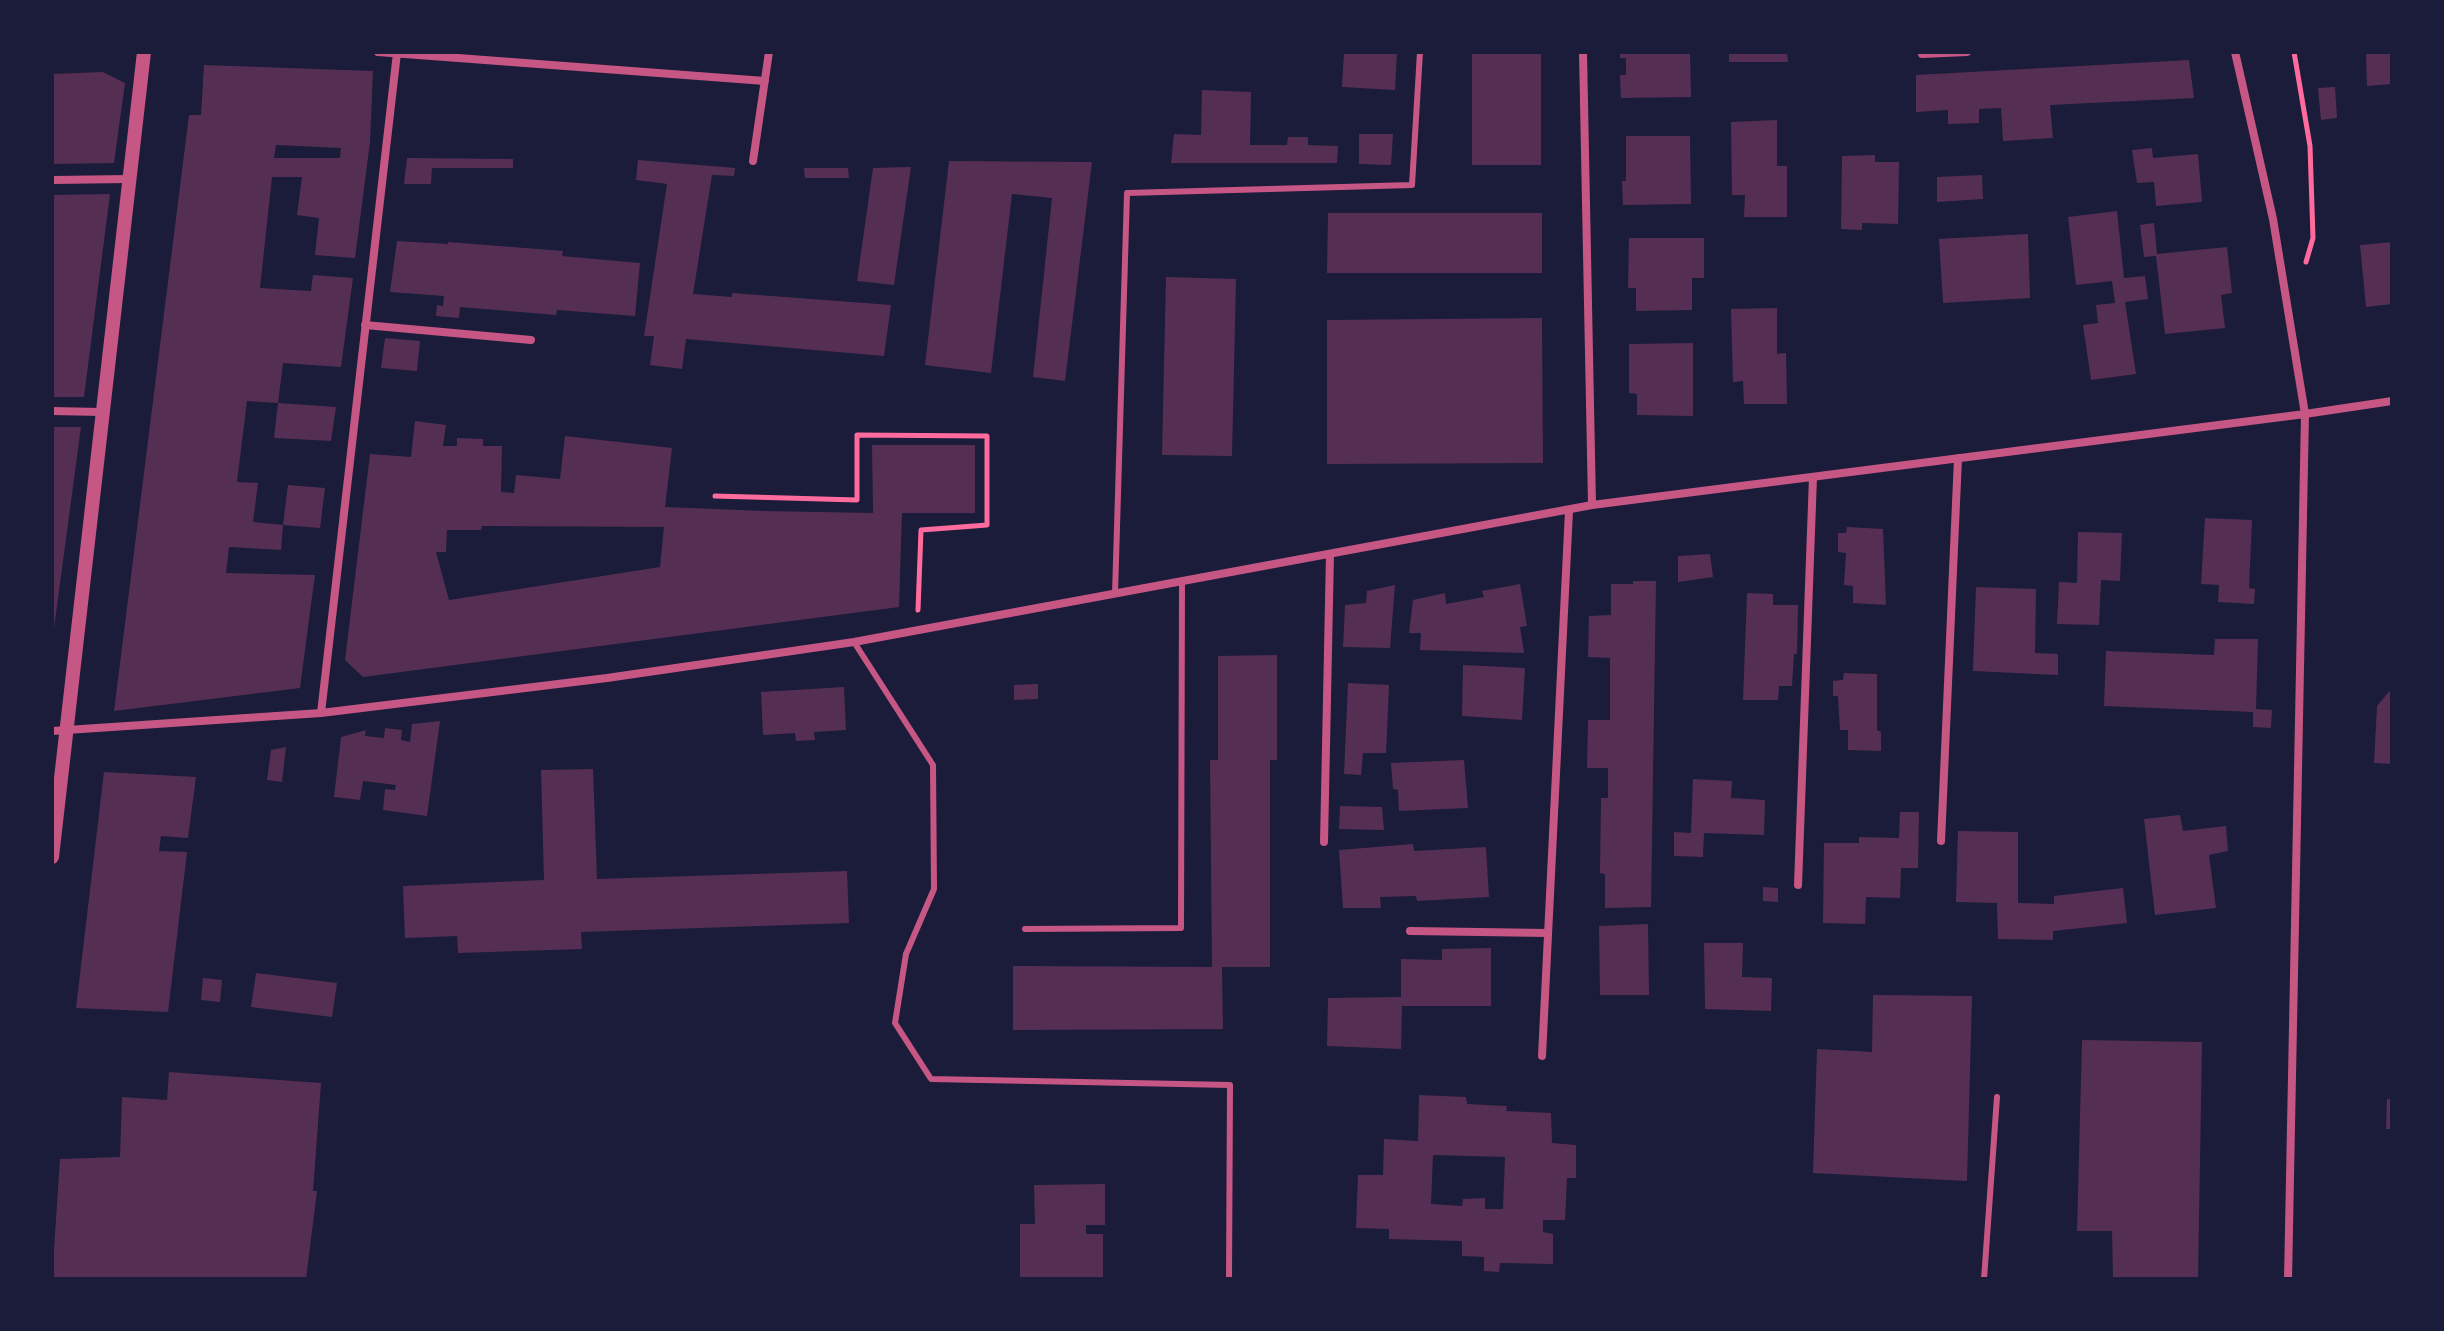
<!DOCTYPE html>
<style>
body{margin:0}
#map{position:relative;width:2444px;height:1331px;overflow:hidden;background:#1b1b3a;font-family:"Asap Condensed",sans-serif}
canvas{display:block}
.frame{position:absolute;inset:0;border:54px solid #1b1b3a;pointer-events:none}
</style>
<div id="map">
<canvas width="2444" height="1331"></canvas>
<div class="frame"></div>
</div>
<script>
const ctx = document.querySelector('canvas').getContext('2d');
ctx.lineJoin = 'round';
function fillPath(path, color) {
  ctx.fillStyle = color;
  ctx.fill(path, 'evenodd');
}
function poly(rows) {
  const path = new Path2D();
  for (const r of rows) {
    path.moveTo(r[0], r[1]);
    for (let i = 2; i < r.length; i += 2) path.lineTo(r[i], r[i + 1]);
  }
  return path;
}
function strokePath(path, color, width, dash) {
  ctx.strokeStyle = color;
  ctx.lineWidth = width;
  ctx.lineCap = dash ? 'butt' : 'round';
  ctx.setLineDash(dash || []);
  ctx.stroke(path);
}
const building = poly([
 [1344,52,1397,52,1395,90,1342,87],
 [1472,52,1541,52,1541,165,1472,165],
 [1620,52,1690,52,1691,97,1621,98,1620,75,1626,75,1626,58,1620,58],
 [1729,52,1787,52,1788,62,1729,62],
 [2366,52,2392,52,2392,84,2367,86],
 [2189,60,2194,98,2050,105,2053,138,2003,141,2001,108,1979,109,1979,123,1948,124,1948,110,1916,112,1916,75],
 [204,65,373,71,370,142,355,258,315,255,319,218,297,215,302,177,272,177,260,288,311,291,313,275,353,278,341,367,283,363,278,403,247,401,237,482,258,483,253,522,283,525,281,550,229,547,226,573,315,575,312,597,300,688,114,711,189,115,201,115],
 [276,145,341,148,340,158,274,158],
 [103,72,125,83,114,163,52,164,52,74],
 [2335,87,2337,118,2321,120,2318,88],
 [1202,90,1251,92,1250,145,1287,145,1288,137,1308,137,1308,145,1338,146,1337,163,1171,163,1174,134,1201,135],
 [1777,120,1777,166,1787,166,1787,217,1744,217,1745,195,1732,195,1731,122],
 [1359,134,1393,134,1391,165,1359,164],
 [1626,136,1690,136,1691,204,1623,205,1622,181,1626,181],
 [2152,148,2153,158,2198,154,2202,202,2156,206,2154,182,2137,183,2132,150],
 [1875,155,1875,162,1899,162,1898,224,1862,223,1862,230,1841,229,1842,156],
 [407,158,513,159,513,168,432,168,431,184,404,184],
 [638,160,735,168,734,176,712,175,693,294,732,297,732,293,891,305,884,356,686,339,682,369,650,365,654,336,644,336,667,184,636,180],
 [949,161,1092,162,1065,381,1033,377,1052,198,1012,194,991,373,925,365],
 [911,167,894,285,857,281,873,168],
 [804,168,848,168,849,178,805,178],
 [1982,175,1983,199,1937,202,1937,177],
 [110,194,84,397,52,397,52,195],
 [2117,211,2124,278,2145,276,2148,299,2125,302,2136,374,2091,380,2083,325,2098,323,2096,305,2115,303,2112,281,2076,285,2068,217],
 [1328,213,1542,213,1542,273,1327,273],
 [2154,223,2157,254,2227,247,2232,293,2221,295,2225,328,2165,334,2156,256,2144,257,2140,225],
 [2028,234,2030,298,1943,303,1939,239],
 [1629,238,1704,238,1704,278,1692,278,1692,310,1636,311,1636,288,1628,288],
 [397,241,448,244,448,242,563,251,562,256,640,263,635,316,557,310,556,315,460,307,459,318,436,316,437,305,443,306,444,296,390,292],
 [2392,242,2392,304,2366,307,2360,245],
 [1166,277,1236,279,1232,456,1162,455],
 [1777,308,1777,354,1786,353,1787,404,1744,404,1743,381,1733,382,1731,309],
 [1542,318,1543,463,1327,464,1327,320],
 [385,338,420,341,417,371,381,368],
 [1693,343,1693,416,1637,415,1637,394,1629,393,1629,344],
 [278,403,336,407,331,441,274,438],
 [415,421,446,425,443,446,457,446,457,438,483,439,483,446,502,446,501,492,514,493,516,475,560,479,565,436,672,448,665,507,764,511,873,513,872,445,975,445,975,513,902,513,899,607,363,677,345,660,370,454,411,457],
 [482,526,664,527,660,567,449,600,436,552,446,552,447,530,481,530],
 [52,427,81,427,54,628,52,628],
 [288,485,325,488,320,528,283,525],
 [2205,518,2252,520,2249,588,2255,589,2254,604,2218,602,2219,585,2201,584],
 [1847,527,1883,529,1886,605,1853,603,1853,586,1844,585,1846,553,1838,552,1838,533,1846,533],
 [2078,532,2122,533,2120,581,2101,580,2099,625,2057,624,2059,582,2077,583],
 [1710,554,1713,577,1678,582,1678,556],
 [1633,581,1656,581,1651,907,1605,908,1605,874,1600,873,1601,798,1608,798,1608,768,1587,768,1588,720,1610,720,1610,658,1588,657,1589,616,1611,615,1611,584,1633,584],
 [1520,584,1527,626,1520,627,1524,653,1420,650,1421,633,1409,633,1413,600,1445,593,1446,604,1484,597,1482,591],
 [1395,585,1390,648,1343,647,1345,605,1366,603,1367,591],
 [1976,587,2036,589,2035,653,2058,654,2058,675,1973,671],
 [1747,593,1773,594,1773,605,1798,605,1797,654,1794,654,1792,686,1779,686,1778,700,1743,700],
 [2215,639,2258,639,2256,709,2272,710,2271,728,2253,727,2253,712,2104,706,2106,651,2214,655],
 [1277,655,1277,760,1270,760,1270,967,1222,967,1223,1029,1013,1030,1013,966,1212,967,1210,760,1218,760,1218,656],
 [1463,665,1525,668,1522,720,1462,716],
 [1844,673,1877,674,1877,730,1881,732,1881,751,1848,750,1848,730,1840,730,1838,696,1833,696,1833,681,1843,680],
 [1348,683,1389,685,1386,753,1363,753,1361,775,1344,774],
 [1038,684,1038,699,1014,700,1014,685],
 [844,687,846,730,814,732,815,740,796,741,795,733,763,735,761,692],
 [2392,688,2392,764,2374,763,2377,706],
 [440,721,427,816,383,810,385,789,395,790,396,785,363,781,360,800,334,797,341,737,366,730,365,736,384,738,385,728,402,730,401,740,410,742,412,724],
 [286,747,282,782,267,780,271,750],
 [1464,760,1468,808,1399,811,1398,790,1393,789,1391,763],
 [593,769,597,879,847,871,849,923,581,932,582,949,458,953,457,936,405,938,403,886,544,880,541,770],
 [104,772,196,777,188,838,161,836,159,851,187,852,168,1012,76,1008],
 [1693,779,1732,781,1731,798,1765,800,1764,835,1704,833,1703,857,1674,856,1674,832,1691,833],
 [1340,806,1382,807,1384,830,1339,829],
 [1900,812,1919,812,1918,868,1901,868,1900,898,1866,897,1865,924,1823,923,1824,843,1859,843,1859,837,1899,838],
 [2180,815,2183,831,2226,826,2228,851,2209,855,2216,908,2155,915,2144,819],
 [1958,831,2018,832,2018,903,2054,904,2054,896,2123,888,2127,923,2053,931,2053,940,1998,939,1997,903,1956,902],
 [1413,844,1414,851,1486,847,1489,897,1417,901,1416,896,1380,897,1381,908,1343,908,1339,850],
 [1763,887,1778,888,1778,902,1763,901],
 [1648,924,1649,995,1600,995,1599,926],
 [1704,943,1743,943,1742,977,1772,978,1771,1011,1705,1009],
 [1491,948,1491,1006,1402,1006,1401,1049,1327,1046,1328,998,1401,997,1401,959,1442,960,1442,949],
 [256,973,337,983,332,1017,251,1007],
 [203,978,222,980,220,1002,201,1000],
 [1873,995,1972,996,1967,1181,1813,1173,1817,1049,1872,1052],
 [2082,1040,2202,1042,2198,1279,2113,1279,2112,1231,2077,1231],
 [169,1072,321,1083,313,1191,317,1191,306,1279,52,1279,60,1159,120,1157,122,1097,167,1100],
 [1419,1095,1466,1097,1467,1104,1507,1106,1506,1111,1551,1113,1552,1143,1576,1145,1576,1178,1567,1178,1565,1220,1543,1220,1543,1232,1553,1234,1553,1264,1500,1263,1499,1272,1484,1271,1484,1257,1462,1256,1462,1241,1389,1239,1389,1229,1356,1228,1358,1175,1383,1175,1384,1139,1418,1141],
 [1433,1155,1505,1157,1503,1209,1485,1209,1485,1198,1463,1199,1462,1206,1431,1204],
 [2387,1099,2392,1099,2392,1129,2386,1129],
 [1105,1184,1105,1225,1086,1225,1086,1234,1103,1234,1103,1279,1020,1279,1020,1224,1035,1224,1034,1185]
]);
const path = poly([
 [2294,52,2310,146,2313,238,2306,262],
 [715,496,857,500,857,435,987,436,987,525,921,530,918,610]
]);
const service = poly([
 [1115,594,1127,193,1412,185,1420,52],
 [854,642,933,765,934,889,906,954,895,1023,931,1079,1230,1085,1229,1279],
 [1025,929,1181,928,1182,582],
 [1984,1279,1997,1097]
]);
const minor = poly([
 [378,52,765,81],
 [1583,52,1592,505],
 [2235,52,2273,219,2305,414,2288,1279],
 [1922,54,1967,52],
 [753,161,769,52],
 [52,180,129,179],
 [365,325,531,340],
 [52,411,101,412],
 [321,713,397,53],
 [52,731,321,713,607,678,854,642,1592,505,2305,414,2392,401],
 [1941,841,1958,458],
 [1324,842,1330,554],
 [1798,885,1813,477],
 [1410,931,1548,933],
 [1542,1056,1569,511]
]);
const tertiary = poly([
 [52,857,144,52]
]);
fillPath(building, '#542f53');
strokePath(path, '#ff6b9d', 5);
strokePath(service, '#c65784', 6);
strokePath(minor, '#c65784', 8);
strokePath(tertiary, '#c65784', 14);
</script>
